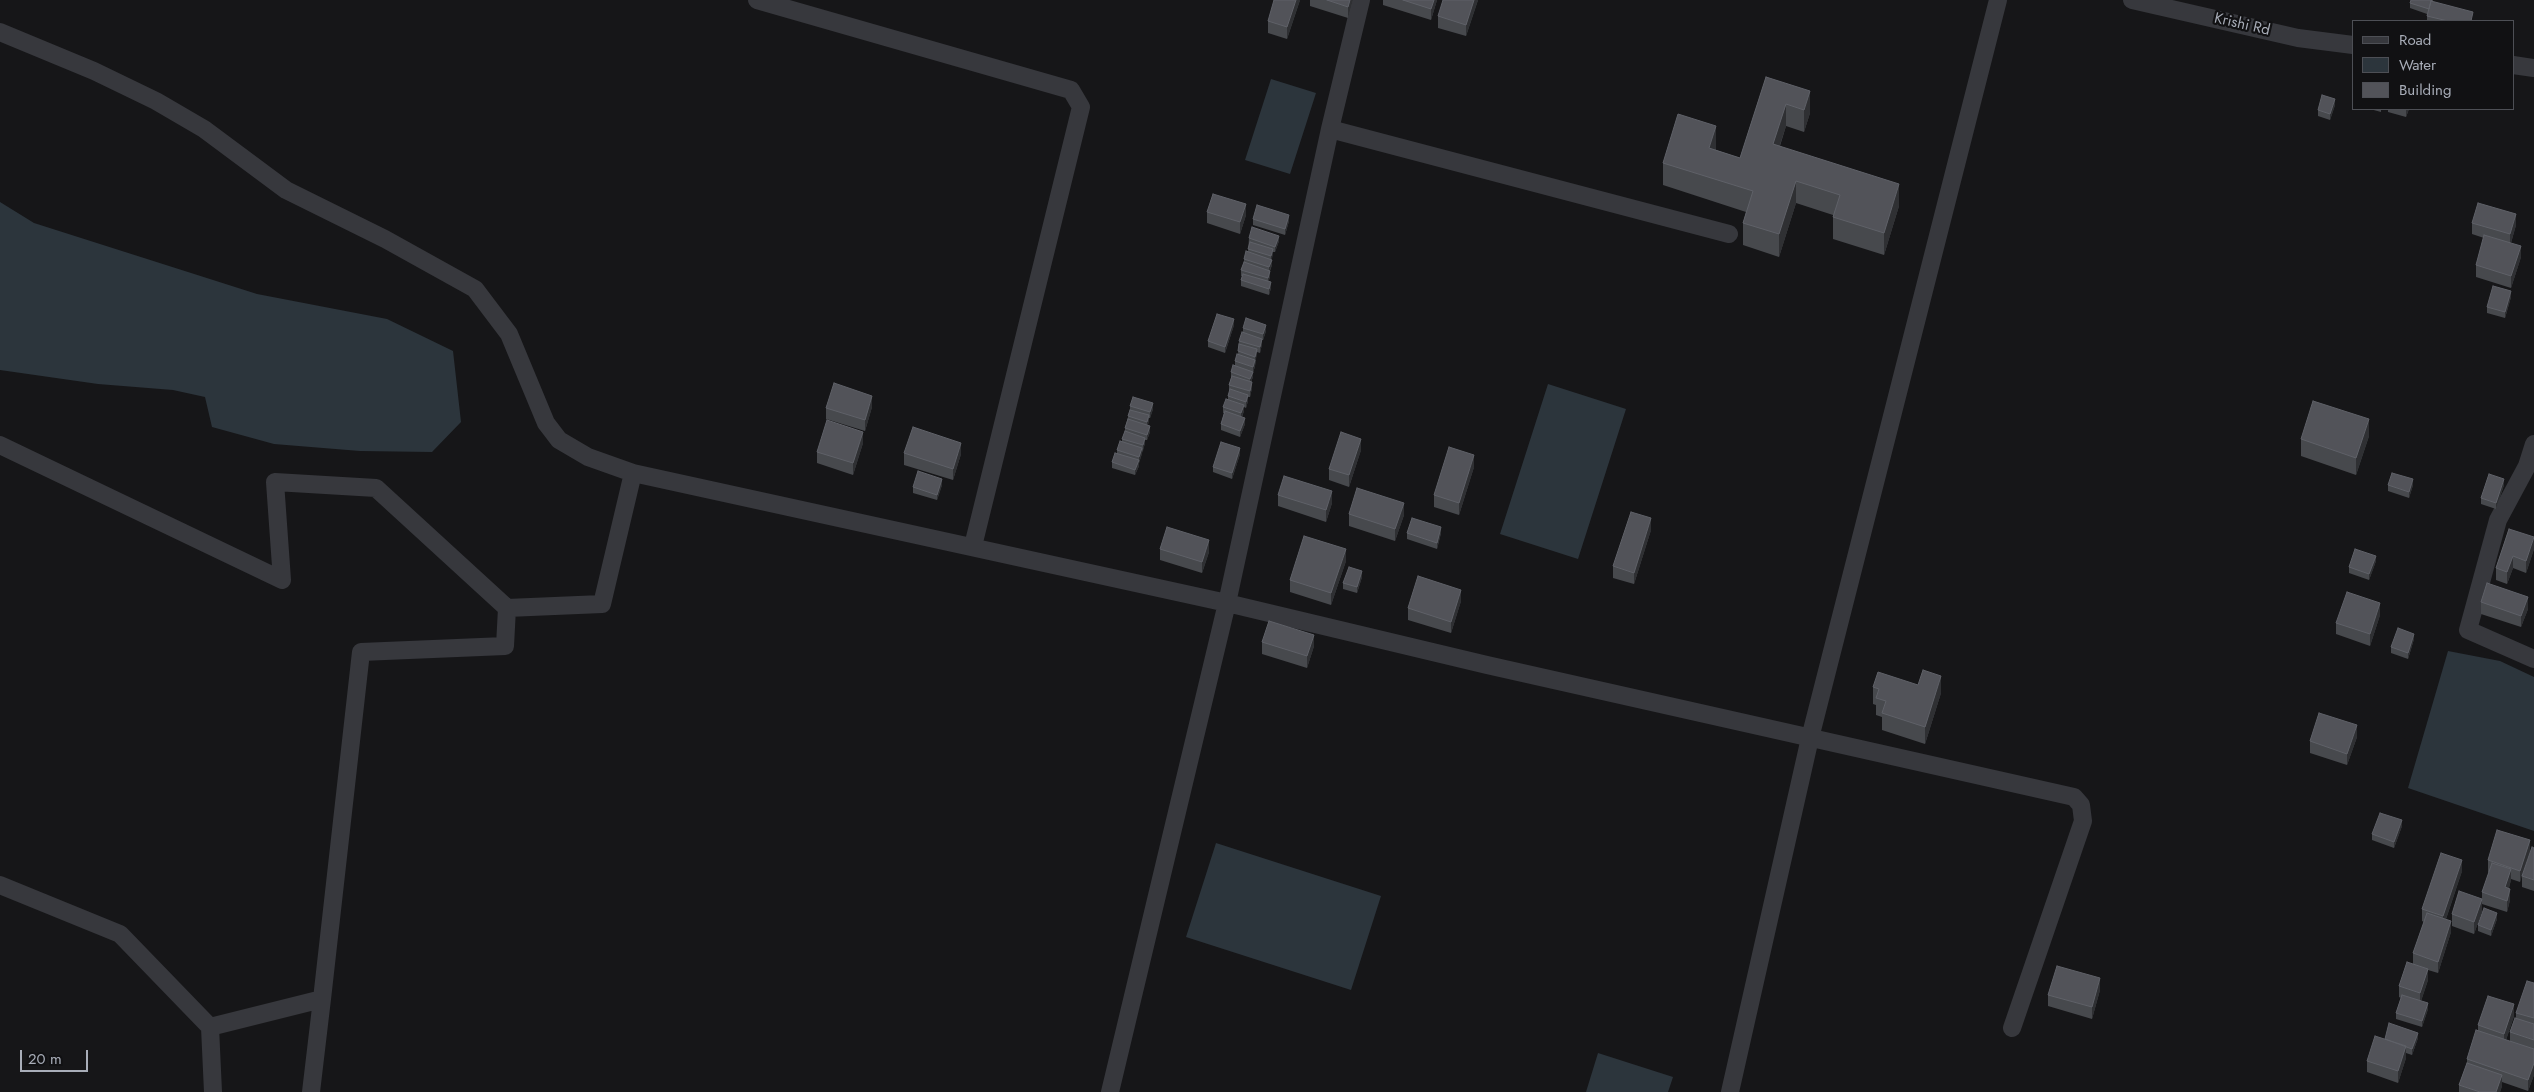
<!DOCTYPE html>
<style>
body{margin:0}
#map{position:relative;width:2534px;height:1092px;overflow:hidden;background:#161618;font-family:Jost,sans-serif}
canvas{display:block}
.legend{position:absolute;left:2352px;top:20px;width:162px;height:90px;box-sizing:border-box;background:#111113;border:1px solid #4d4f55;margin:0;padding:6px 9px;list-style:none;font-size:15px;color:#a8adb8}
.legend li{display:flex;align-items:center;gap:10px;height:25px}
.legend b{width:25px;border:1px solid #4d4f55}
.scale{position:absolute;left:20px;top:1050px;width:68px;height:22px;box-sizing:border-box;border:2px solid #a8adb8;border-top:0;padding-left:6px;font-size:15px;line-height:18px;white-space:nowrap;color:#a8adb8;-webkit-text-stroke:4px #111113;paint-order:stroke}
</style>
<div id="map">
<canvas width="2534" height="1092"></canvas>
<ul class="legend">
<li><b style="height:6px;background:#37383d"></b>Road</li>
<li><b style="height:14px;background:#2c353c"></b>Water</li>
<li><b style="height:14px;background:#525359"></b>Building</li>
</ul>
<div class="scale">20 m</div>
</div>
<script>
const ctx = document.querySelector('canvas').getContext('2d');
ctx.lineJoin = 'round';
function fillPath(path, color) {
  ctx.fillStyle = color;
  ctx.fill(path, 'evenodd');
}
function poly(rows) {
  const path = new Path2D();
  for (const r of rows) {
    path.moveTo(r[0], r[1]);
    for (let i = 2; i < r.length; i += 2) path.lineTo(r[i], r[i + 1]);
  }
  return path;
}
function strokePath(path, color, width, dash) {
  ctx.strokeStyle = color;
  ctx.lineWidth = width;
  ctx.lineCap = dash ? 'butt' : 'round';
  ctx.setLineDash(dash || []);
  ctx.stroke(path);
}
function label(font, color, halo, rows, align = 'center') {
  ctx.font = font + ' Jost,sans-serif';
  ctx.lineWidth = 4.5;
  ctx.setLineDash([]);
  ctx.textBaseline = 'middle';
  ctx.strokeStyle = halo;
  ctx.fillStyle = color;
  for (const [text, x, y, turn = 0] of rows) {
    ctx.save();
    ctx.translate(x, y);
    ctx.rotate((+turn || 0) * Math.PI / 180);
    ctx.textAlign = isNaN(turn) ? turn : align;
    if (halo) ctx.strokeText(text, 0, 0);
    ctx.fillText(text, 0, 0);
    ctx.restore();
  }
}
const water = poly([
 [1271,79,1316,93,1290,174,1245,160],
 [0,202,34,223,257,294,387,319,453,351,461,422,432,452,360,451,274,444,212,427,205,397,173,390,98,384,0,370],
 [1548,384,1626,409,1578,559,1500,534],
 [2448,651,2500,661,2534,677,2534,831,2408,788],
 [1216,843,1381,896,1351,990,1186,937],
 [1598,1053,1673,1077,1668,1092,1586,1092]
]);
const street = poly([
 [757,0,1071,90,1081,107,973,546],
 [2132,0,2298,38,2353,45],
 [0,32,94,71,156,101,204,129,286,190,385,239,475,289,509,334,546,423,559,440,588,457,633,473,1227,603,1487,665,2074,797,2081,805,2083,821,2012,1028],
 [2513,65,2534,68],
 [1330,129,1729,234],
 [2534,444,2527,466,2498,520,2468,630,2534,659],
 [0,445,282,580,275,482,376,488,507,608,602,604,633,473],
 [0,885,120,934,210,1027,322,999,361,652,505,646,507,608],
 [210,1027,213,1092],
 [311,1092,322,999],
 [1110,1092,1227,603,1330,129,1361,0],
 [1730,1092,1810,738,1998,0]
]);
const wall = poly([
 [1300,0,1287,39,1268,33,1268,21],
 [1310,0,1353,0,1348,18,1310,6],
 [1383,0,1437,0,1431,20,1383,5],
 [1478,0,1466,36,1438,28,1438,16],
 [2433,0,2433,2,2473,21,2427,21,2427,14,2410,8,2410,3],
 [1766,77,1810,113,1804,132,1786,126,1780,146,1899,206,1884,255,1833,239,1833,215,1796,203,1779,257,1743,245,1743,223,1746,212,1663,185,1663,163,1716,148,1716,150,1740,158],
 [2335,105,2330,120,2318,116,2318,110],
 [2370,109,2381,109,2381,112],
 [2388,109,2409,109,2406,117,2388,112],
 [1207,212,1246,215,1240,234,1207,223],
 [1253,219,1289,221,1285,235,1253,225],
 [2472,223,2516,225,2511,243,2521,257,2511,288,2476,277,2476,265,2484,238,2472,234],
 [1249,238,1279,241,1275,252,1273,252,1271,259,1272,265,1270,271,1270,277,1268,282,1271,288,1269,295,1241,286,1241,280,1242,276,1241,276,1241,270,1244,262,1244,259,1248,252],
 [2511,297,2505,318,2487,313,2487,307],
 [1234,325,1225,353,1208,347,1208,341],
 [1243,328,1266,331,1263,340,1262,340,1262,344,1260,353,1257,352,1255,366,1253,373,1253,377,1251,382,1252,388,1250,397,1248,397,1248,401,1246,408,1244,407,1244,411,1242,417,1245,424,1240,437,1221,430,1221,424,1224,413,1223,413,1223,407,1228,400,1228,396,1230,391,1229,390,1229,385,1231,378,1231,372,1235,366,1235,361,1238,354,1239,341,1243,333],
 [1130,406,1153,409,1150,418,1149,418,1148,425,1150,432,1147,440,1145,440,1145,443,1139,463,1139,466,1135,475,1112,468,1112,462,1117,453,1117,450,1122,441,1122,439,1125,431,1125,428,1130,410],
 [872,407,865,431,826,419,826,408],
 [2369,436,2356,475,2301,456,2301,439],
 [863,443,853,475,817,463,817,452],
 [1361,450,1349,487,1329,480,1329,469],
 [904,453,961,454,953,480,904,465],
 [1240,454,1232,479,1213,472,1213,467],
 [1474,467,1459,515,1434,507,1434,495],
 [942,485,937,500,913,493,913,487],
 [2388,485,2413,485,2409,498,2388,491],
 [2504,485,2496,509,2481,504,2481,498],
 [1278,495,1332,503,1326,522,1278,506],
 [1349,514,1404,515,1395,541,1349,526],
 [2509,529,2534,549,2526,573,2513,568,2507,584,2496,580,2496,568],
 [1651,530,1634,584,1613,578,1613,566],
 [1407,533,1441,533,1437,549,1407,539],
 [1160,549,1209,552,1202,573,1160,560],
 [1346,561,1331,605,1290,592,1290,580],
 [2376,561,2369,580,2349,573,2349,567],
 [1362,577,1357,593,1343,589,1343,583],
 [1461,601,1451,633,1408,620,1408,608],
 [2481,602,2528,609,2521,627,2481,614],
 [2380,615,2370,646,2336,634,2336,623],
 [2414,639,2408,659,2391,653,2391,647],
 [1262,642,1314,646,1307,668,1262,654],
 [1873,687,1941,693,1925,744,1882,730,1882,717,1876,715,1876,705,1873,704],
 [2357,737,2347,765,2310,753,2310,741],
 [2402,826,2394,848,2372,840,2372,834],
 [2530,840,2520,882,2511,879,2509,888,2510,900,2507,912,2482,904,2482,911,2474,934,2452,926,2452,914,2482,899,2482,892,2489,872,2488,872,2488,860],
 [2534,848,2534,891,2522,887,2522,876],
 [2462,871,2446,919,2451,932,2438,973,2428,970,2428,980,2421,1001,2428,1009,2422,1027,2396,1019,2396,1013,2401,998,2399,997,2399,986,2413,964,2413,953,2424,922,2422,921,2422,909],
 [2497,919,2491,936,2478,931,2478,925],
 [2534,983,2534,1075,2528,1091,2502,1082,2502,1086,2500,1092,2459,1092,2459,1085,2467,1063,2467,1059,2478,1031,2478,1025,2514,1016,2506,1040,2510,1042,2510,1032,2516,1019,2516,1013],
 [2100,990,2092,1019,2048,1006,2048,995],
 [2418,1038,2412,1055,2406,1053,2406,1058,2398,1083,2367,1072,2367,1061,2385,1039]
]);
const shadedWall = poly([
 [1296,0,1300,0,1287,39,1287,27],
 [1350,0,1353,0,1348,18,1348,7],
 [1434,0,1437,0,1431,20,1431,9],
 [1474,0,1478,0,1466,36,1466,25],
 [1810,91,1810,113,1804,132,1804,110],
 [2335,99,2335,105,2330,120,2330,114],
 [1786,104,1786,126,1773,166,1773,144],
 [2406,109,2409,109,2406,117],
 [1716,126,1716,148,1709,170,1709,148],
 [1796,181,1796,203,1779,257,1779,234],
 [1899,184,1899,206,1884,255,1884,233],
 [1246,204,1246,215,1240,234,1240,222],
 [2516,214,2516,225,2510,246,2510,234],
 [1289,215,1289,221,1285,235,1285,229],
 [1279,236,1279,241,1275,252,1275,247],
 [2521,246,2521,257,2511,288,2511,276],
 [1273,249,1273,255,1271,262,1271,256],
 [1272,260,1272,265,1269,272,1269,267],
 [1270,271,1270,277,1268,284,1268,278],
 [1271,282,1271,288,1269,295,1269,289],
 [2511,291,2511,297,2505,318,2505,312],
 [1234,319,1234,325,1225,353,1225,347],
 [1266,325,1266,331,1263,340,1263,334],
 [1262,339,1262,344,1260,353,1260,347],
 [1257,349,1255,366,1253,373,1253,367],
 [1253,372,1253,377,1250,384,1250,379],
 [1252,382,1252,388,1250,397,1250,391],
 [1248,395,1248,401,1246,408,1246,402],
 [872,396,872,407,865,431,865,420],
 [1153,403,1153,409,1150,418,1150,412],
 [1244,405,1244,411,1241,419,1241,413],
 [1149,415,1149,421,1147,428,1147,422],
 [1245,418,1245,424,1240,437,1240,431],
 [2369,419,2369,436,2356,475,2356,458],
 [1150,426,1150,432,1147,440,1147,435],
 [863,432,863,443,853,475,853,463],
 [1145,438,1145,443,1143,451,1143,445],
 [1361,439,1361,450,1349,487,1349,475],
 [961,443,961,454,953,480,953,469],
 [1142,448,1142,454,1139,463,1139,457],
 [1240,448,1240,454,1232,479,1232,473],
 [1474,455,1474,467,1459,515,1459,503],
 [1139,460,1139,466,1135,475,1135,470],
 [942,479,942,485,937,500,937,495],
 [2413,479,2413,485,2409,498,2409,492],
 [2504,479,2504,485,2496,509,2496,503],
 [1332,491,1332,503,1326,522,1326,510],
 [1404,503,1404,515,1395,541,1395,529],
 [1651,518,1651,530,1634,584,1634,573],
 [1441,527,1441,533,1437,549,1437,543],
 [2534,537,2534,549,2526,573,2526,561],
 [1209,540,1209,552,1202,573,1202,562],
 [1346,549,1346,561,1331,605,1331,593],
 [2376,556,2376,561,2369,580,2369,574],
 [2513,556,2513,568,2507,584,2507,572],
 [1362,571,1362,577,1357,593,1357,587],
 [1461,590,1461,601,1451,633,1451,622],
 [2528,597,2528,609,2521,627,2521,616],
 [2380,603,2380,615,2370,646,2370,634],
 [2414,634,2414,639,2408,659,2408,653],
 [1314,635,1314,646,1307,668,1307,656],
 [1941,676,1941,693,1925,744,1925,727],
 [2357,725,2357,737,2347,765,2347,754],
 [2402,820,2402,826,2394,848,2394,842],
 [2530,840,2530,852,2520,882,2520,871],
 [2462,860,2462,871,2443,928,2443,916],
 [2511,869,2511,881,2505,899,2505,887],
 [2510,889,2510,900,2507,912,2507,901],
 [2482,899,2482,911,2474,934,2474,922],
 [2497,913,2497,919,2491,936,2491,930],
 [2451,921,2451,932,2438,973,2438,962],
 [2428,969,2428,980,2420,1004,2420,993],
 [2100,978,2100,990,2092,1019,2092,1007],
 [2428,1003,2428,1009,2422,1027,2422,1021],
 [2514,1004,2514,1016,2504,1046,2504,1034],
 [2418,1033,2418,1038,2412,1055,2412,1049],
 [2406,1046,2406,1058,2398,1083,2398,1071],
 [2534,1063,2534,1075,2528,1091,2528,1080],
 [2502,1075,2502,1086,2500,1092,2496,1092]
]);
const building = poly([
 [1274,0,1296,0,1287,27,1268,21,1274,0],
 [1327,0,1350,0,1348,7,1327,0],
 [1403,0,1434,0,1431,9,1403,0],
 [1443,0,1474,0,1466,25,1438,16,1443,0],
 [2411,0,2432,0,2431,1,2429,9,2410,3,2411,0],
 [2431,1,2473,12,2471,21,2448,21,2427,16,2431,1],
 [1766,77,1810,91,1804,110,1786,104,1773,144,1899,184,1884,233,1833,217,1840,195,1796,181,1779,234,1743,223,1753,191,1663,163,1678,114,1716,126,1709,148,1740,158,1766,77],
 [2322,95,2335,99,2330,114,2318,110,2322,95],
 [1213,194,1246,204,1240,222,1207,212,1213,194],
 [2478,203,2516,214,2510,234,2472,223,2478,203],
 [1257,205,1289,215,1285,229,1253,219,1257,205],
 [1252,227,1279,236,1275,247,1249,238,1252,227],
 [2484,235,2521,246,2511,276,2476,265,2484,235],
 [1250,242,1273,249,1271,256,1248,249,1250,242],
 [1246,251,1272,260,1269,267,1244,259,1246,251],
 [1244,262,1270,271,1268,278,1241,270,1244,262],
 [1243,274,1271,282,1269,289,1241,280,1243,274],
 [2493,286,2511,291,2505,312,2487,307,2493,286],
 [1217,314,1234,319,1225,347,1208,341,1217,314],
 [1246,318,1266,325,1263,334,1243,328,1246,318],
 [1242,332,1262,339,1260,347,1239,341,1242,332],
 [1239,344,1257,349,1255,357,1238,351,1239,344],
 [1237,354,1255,360,1253,367,1235,361,1237,354],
 [1233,365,1253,372,1250,379,1231,372,1233,365],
 [1232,376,1252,382,1250,391,1229,385,1232,376],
 [834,383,872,396,865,420,826,408,834,383],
 [1230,389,1248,395,1246,402,1228,396,1230,389],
 [1133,397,1153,403,1150,412,1130,406,1133,397],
 [1226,399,1244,405,1241,413,1223,407,1226,399],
 [2313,401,2369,419,2356,458,2301,439,2313,401],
 [1130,410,1149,415,1147,422,1128,416,1130,410],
 [1225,411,1245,418,1240,431,1221,424,1225,411],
 [1128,419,1150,426,1147,435,1125,428,1128,419],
 [827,420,863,432,853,463,817,452,827,420],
 [913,427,961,443,953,469,904,453,913,427],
 [1125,431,1145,438,1143,445,1122,439,1125,431],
 [1341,432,1361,439,1349,475,1329,469,1341,432],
 [1120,441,1142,448,1139,457,1117,450,1120,441],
 [1221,442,1240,448,1232,473,1213,467,1221,442],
 [1449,447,1474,455,1459,503,1434,495,1449,447],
 [1115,453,1139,460,1135,470,1112,462,1115,453],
 [918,471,942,479,937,495,913,487,918,471],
 [2392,473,2413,479,2409,492,2388,485,2392,473],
 [2489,474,2504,479,2496,503,2481,498,2489,474],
 [1284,476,1332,491,1326,510,1278,495,1284,476],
 [1357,488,1404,503,1395,529,1349,514,1357,488],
 [1631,512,1651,518,1634,573,1613,566,1631,512],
 [1412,518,1441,527,1437,543,1407,533,1412,518],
 [1167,527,1209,540,1202,562,1160,549,1167,527],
 [2509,529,2534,537,2526,561,2513,556,2507,572,2496,568,2509,529],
 [1304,536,1346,549,1331,593,1290,580,1304,536],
 [2355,549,2376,556,2369,574,2349,567,2355,549],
 [1349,567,1362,571,1357,587,1343,583,1349,567],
 [1418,576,1461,590,1451,622,1408,608,1418,576],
 [2487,583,2528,597,2521,616,2481,602,2487,583],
 [2347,592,2380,603,2370,634,2336,623,2347,592],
 [1269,621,1314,635,1307,656,1262,642,1269,621],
 [2398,628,2414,634,2408,653,2391,647,2398,628],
 [1923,670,1941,676,1925,727,1882,713,1886,701,1876,698,1879,689,1873,687,1878,672,1918,685,1923,670],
 [2319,713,2357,725,2347,754,2310,741,2319,713],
 [2380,813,2402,820,2394,842,2372,834,2380,813],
 [2497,830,2530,840,2520,871,2488,860,2497,830],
 [2532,847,2534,848,2534,880,2522,876,2532,847],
 [2441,853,2462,860,2443,916,2422,909,2441,853],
 [2492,863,2511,869,2505,887,2510,889,2507,901,2482,892,2492,863],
 [2459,891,2482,899,2474,922,2452,914,2459,891],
 [2484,908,2497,913,2491,930,2478,925,2484,908],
 [2427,913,2451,921,2438,962,2413,953,2427,913],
 [2407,962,2428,969,2420,993,2399,986,2407,962],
 [2057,966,2100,978,2092,1007,2048,995,2057,966],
 [2527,981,2534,983,2534,1018,2516,1013,2527,981],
 [2402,995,2428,1003,2422,1021,2396,1013,2402,995],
 [2488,996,2514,1004,2504,1034,2478,1025,2488,996],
 [2515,1018,2534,1024,2534,1040,2510,1032,2515,1018],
 [2389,1023,2418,1033,2412,1049,2385,1039,2389,1023],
 [2476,1030,2534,1049,2534,1063,2528,1080,2467,1059,2476,1030],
 [2375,1036,2406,1046,2398,1071,2367,1061,2375,1036],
 [2467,1063,2502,1075,2496,1092,2480,1092,2459,1085,2467,1063]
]);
const streetNames = [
 ["Krishi Rd",2242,25,13]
];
fillPath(water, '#2c353c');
strokePath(street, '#37383d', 18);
fillPath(wall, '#47494d');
fillPath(shadedWall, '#2f3033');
fillPath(building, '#525359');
strokePath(building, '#5f6168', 1);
label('15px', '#a8adb8', '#111113', streetNames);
</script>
